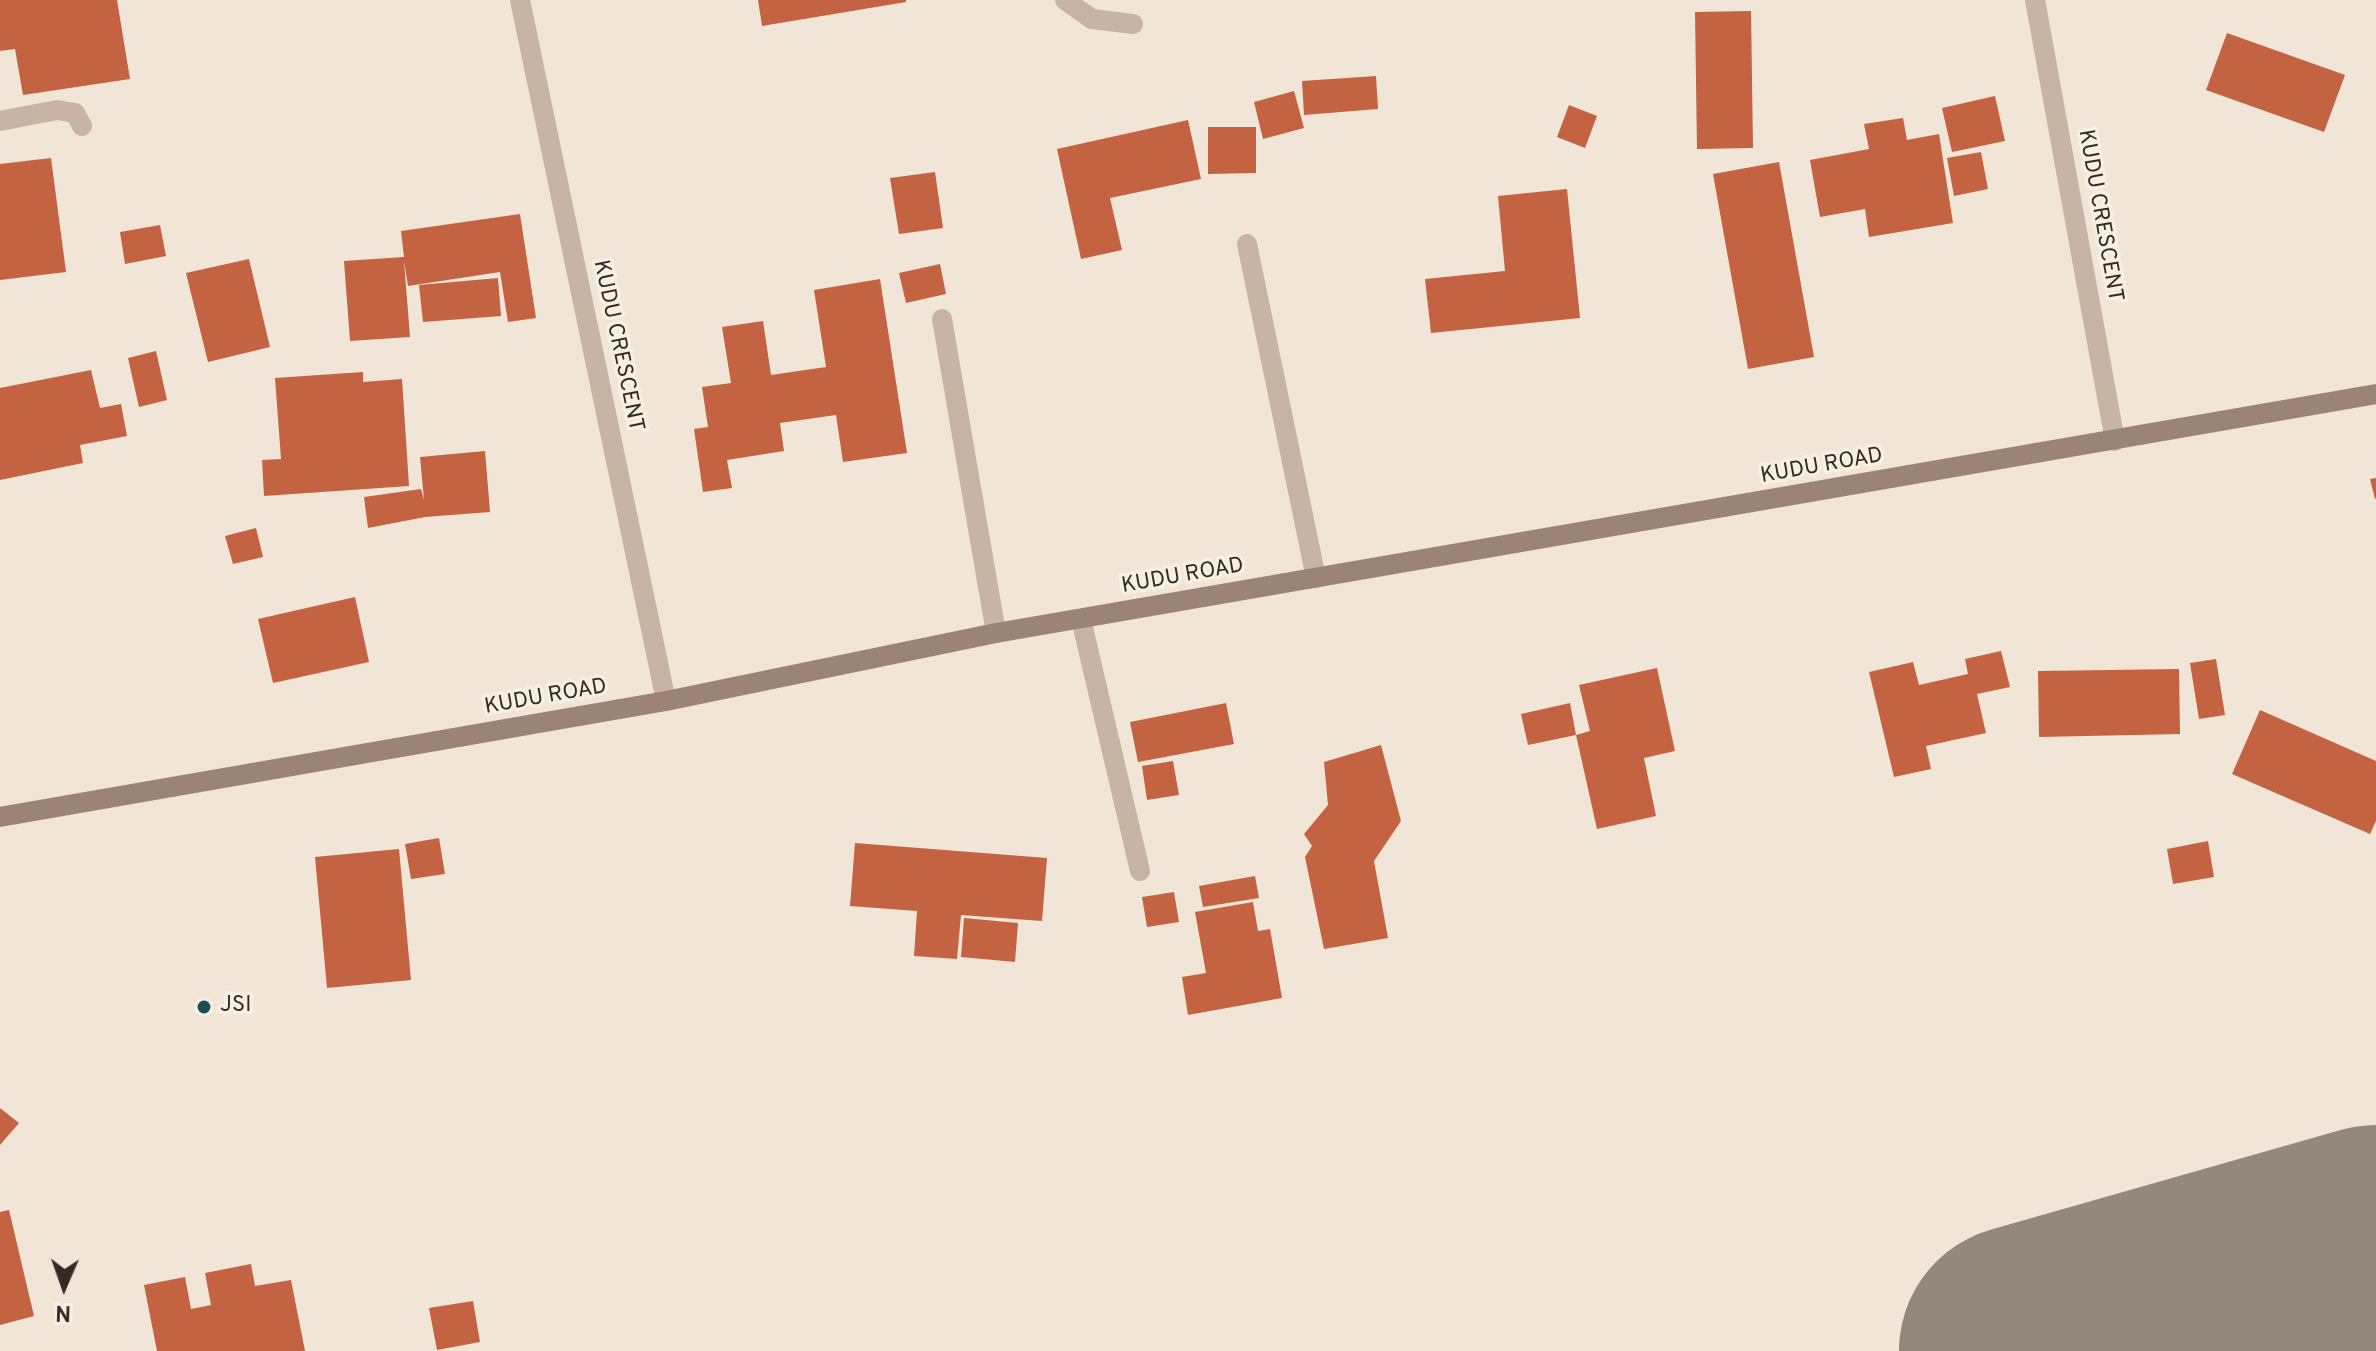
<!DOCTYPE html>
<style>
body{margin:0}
#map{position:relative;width:2376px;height:1351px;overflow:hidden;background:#f0e5d7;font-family:Overpass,sans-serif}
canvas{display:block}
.north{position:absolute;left:24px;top:1247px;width:80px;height:80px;-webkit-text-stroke:6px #f8efe3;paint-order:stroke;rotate:182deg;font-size:22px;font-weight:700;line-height:32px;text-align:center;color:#332a25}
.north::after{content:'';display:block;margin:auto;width:28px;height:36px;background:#332a25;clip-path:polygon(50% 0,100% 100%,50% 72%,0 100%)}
</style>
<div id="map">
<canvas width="2376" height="1351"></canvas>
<div class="north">N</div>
</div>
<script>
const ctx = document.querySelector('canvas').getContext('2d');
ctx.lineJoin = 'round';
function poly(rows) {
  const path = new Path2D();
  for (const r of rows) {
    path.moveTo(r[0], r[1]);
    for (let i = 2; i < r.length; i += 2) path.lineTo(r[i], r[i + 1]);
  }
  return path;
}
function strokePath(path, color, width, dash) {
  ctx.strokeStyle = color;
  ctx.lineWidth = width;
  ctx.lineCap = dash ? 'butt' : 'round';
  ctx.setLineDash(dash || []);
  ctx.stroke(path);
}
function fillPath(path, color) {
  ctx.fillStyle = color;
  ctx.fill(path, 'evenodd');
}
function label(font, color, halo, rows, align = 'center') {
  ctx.font = font + ' Overpass,sans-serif';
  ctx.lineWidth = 7;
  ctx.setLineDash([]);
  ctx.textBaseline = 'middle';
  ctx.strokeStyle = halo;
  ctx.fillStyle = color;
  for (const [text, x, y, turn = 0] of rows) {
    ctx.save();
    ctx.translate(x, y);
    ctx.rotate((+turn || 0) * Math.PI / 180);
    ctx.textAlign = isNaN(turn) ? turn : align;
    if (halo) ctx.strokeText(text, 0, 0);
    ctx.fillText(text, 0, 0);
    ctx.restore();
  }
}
const runway = poly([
 [2025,1351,2376,1251]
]);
const building = poly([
 [0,0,117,0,130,79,23,95,15,49,0,51],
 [758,0,906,0,906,2,762,26],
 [1751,11,1753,148,1697,149,1695,12],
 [2227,33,2345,75,2324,132,2206,90],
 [1376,76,1378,109,1304,115,1302,81],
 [1294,91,1304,128,1263,139,1254,102],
 [1995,96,2005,141,1952,152,1942,108],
 [1569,105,1597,116,1585,148,1557,137],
 [1903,118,1907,140,1939,134,1953,223,1869,237,1865,209,1820,217,1810,160,1869,149,1864,124],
 [1188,120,1201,179,1110,198,1122,250,1081,259,1057,149],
 [1208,127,1256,127,1256,173,1208,174],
 [1981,152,1988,189,1954,196,1947,158],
 [51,158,66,272,0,280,0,164],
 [1779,162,1814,357,1748,369,1713,174],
 [935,172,943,228,899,234,890,178],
 [1567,189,1580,318,1431,333,1425,279,1505,271,1498,196],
 [520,214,536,318,508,322,500,272,408,286,404,261,410,337,350,341,344,261,404,257,401,231],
 [160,225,166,256,125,264,120,232],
 [249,259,270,347,208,362,186,273],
 [940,264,946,294,906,303,899,273],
 [498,278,501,316,423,322,419,285],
 [880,279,907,453,843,462,836,415,780,423,784,451,727,460,732,488,703,492,694,429,708,427,702,387,731,383,722,327,763,321,771,375,826,367,814,290],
 [156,351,167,400,139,407,128,358],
 [91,370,100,408,121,404,127,436,80,445,83,463,0,480,0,388],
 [363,372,363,382,402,379,409,486,264,496,262,460,281,459,275,378],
 [485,451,490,512,425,517,368,528,364,497,421,489,424,500,420,457],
 [2376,478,2376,498,2375,499,2370,479],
 [256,528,263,557,233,564,225,536],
 [355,597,369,662,273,683,258,619],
 [2001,651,2010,687,1977,694,1986,733,1926,746,1931,769,1894,777,1869,672,1913,662,1919,685,1968,674,1965,659],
 [2216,659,2225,715,2199,719,2190,663],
 [1657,668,1675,751,1644,758,1656,816,1597,829,1576,735,1528,745,1521,714,1570,703,1576,735,1590,731,1579,685],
 [2179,669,2180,734,2039,737,2038,671],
 [1226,703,1234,744,1138,762,1130,722],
 [2260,710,2376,761,2376,821,2370,834,2232,774],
 [1381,745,1401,821,1374,861,1388,938,1324,949,1305,857,1312,846,1304,834,1328,805,1324,762],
 [1173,761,1179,795,1147,800,1142,766],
 [439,838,445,874,411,879,405,844],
 [2208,841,2214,877,2173,884,2167,849],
 [855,843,1047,858,1042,921,961,915,957,959,914,956,917,911,850,906],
 [399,849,411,980,327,988,315,857],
 [1255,876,1259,898,1203,907,1199,886],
 [1174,892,1179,922,1147,927,1142,897],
 [1253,902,1258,931,1270,929,1282,998,1188,1015,1182,977,1206,973,1195,912],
 [964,918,1018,923,1015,962,961,957],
 [0,1108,19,1123,0,1145],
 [9,1210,34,1316,0,1325,0,1212],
 [251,1264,255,1286,291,1280,305,1351,157,1351,144,1285,185,1277,191,1309,211,1305,205,1273],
 [473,1301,480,1342,437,1350,429,1308]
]);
const lane = poly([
 [1065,0,1092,19,1133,24],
 [0,121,57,110,75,113,82,126],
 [1247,244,1316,578],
 [942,319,996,633],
 [1081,619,1140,871]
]);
const street = poly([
 [520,0,666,701],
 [2035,0,2115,441]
]);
const secondary = poly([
 [0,817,666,701,996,633,2376,394]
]);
const markers = [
 [204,1007,8,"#1c4f53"]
];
const streetNames = [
 ["KUDU CRESCENT",2099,216,80],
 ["KUDU CRESCENT",617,346,78],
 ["KUDU ROAD",1822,467,-10],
 ["KUDU ROAD",1183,577,-10],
 ["KUDU ROAD",546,698,-10]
];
const poiNames = [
 ["JSI",220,1007]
];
strokePath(runway, '#92887e', 252);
fillPath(building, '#c36342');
strokePath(lane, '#c7b4a4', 20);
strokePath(street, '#c7b4a4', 20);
strokePath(secondary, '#9b8375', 20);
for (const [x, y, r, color] of markers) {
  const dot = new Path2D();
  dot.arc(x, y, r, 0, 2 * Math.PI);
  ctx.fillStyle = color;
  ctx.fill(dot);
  strokePath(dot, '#f8efe3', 3);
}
label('22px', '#332a25', '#f8efe3', streetNames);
label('22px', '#332a25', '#f8efe3', poiNames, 'left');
</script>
